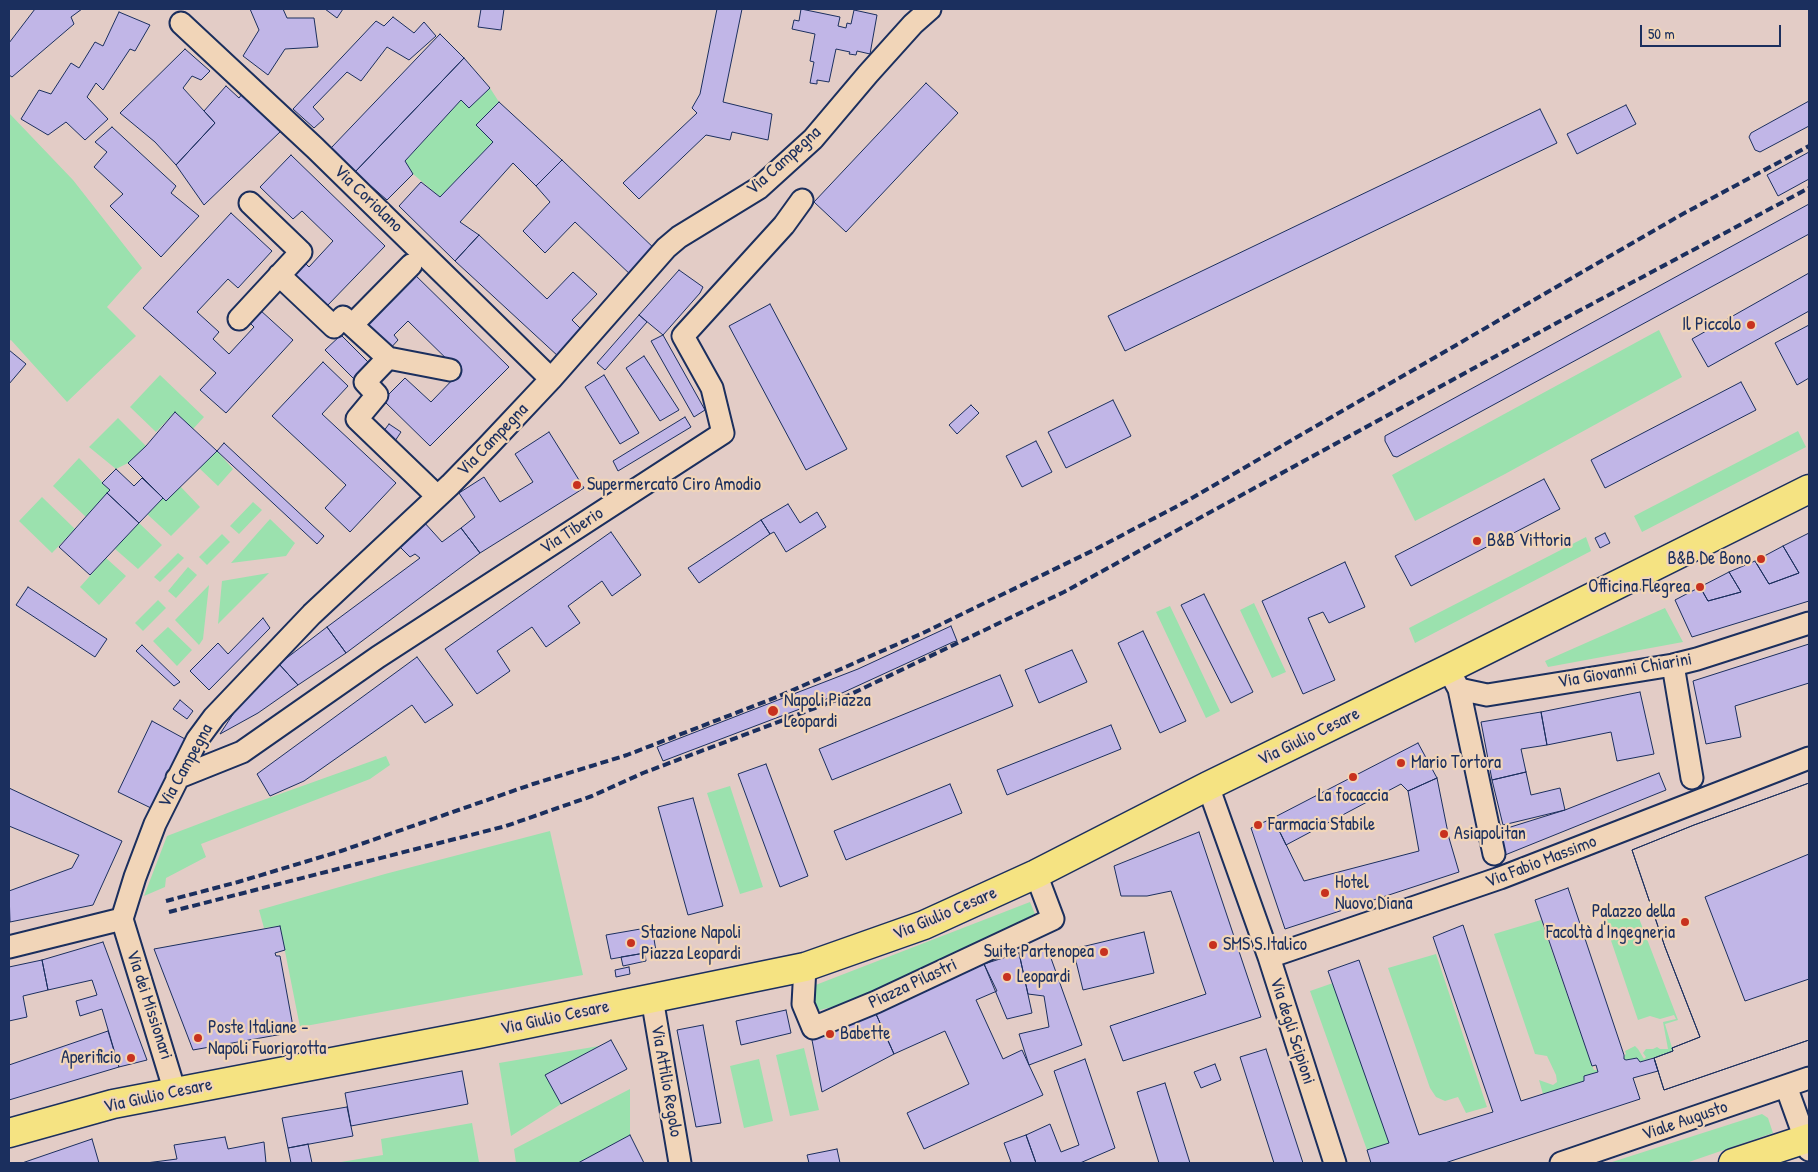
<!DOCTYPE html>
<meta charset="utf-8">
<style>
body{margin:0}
#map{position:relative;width:1818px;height:1172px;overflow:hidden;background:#e3ccc6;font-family:"Patrick Hand",sans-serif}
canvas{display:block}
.frame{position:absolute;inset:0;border:10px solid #1b2f5e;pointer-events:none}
.scale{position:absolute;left:1640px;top:25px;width:141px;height:22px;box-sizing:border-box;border:2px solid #1b2f5e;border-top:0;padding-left:6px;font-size:15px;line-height:18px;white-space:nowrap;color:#1b2f5e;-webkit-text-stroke:4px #f1d5b8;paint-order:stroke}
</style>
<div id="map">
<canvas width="1818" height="1172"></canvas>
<div class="frame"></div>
<div class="scale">50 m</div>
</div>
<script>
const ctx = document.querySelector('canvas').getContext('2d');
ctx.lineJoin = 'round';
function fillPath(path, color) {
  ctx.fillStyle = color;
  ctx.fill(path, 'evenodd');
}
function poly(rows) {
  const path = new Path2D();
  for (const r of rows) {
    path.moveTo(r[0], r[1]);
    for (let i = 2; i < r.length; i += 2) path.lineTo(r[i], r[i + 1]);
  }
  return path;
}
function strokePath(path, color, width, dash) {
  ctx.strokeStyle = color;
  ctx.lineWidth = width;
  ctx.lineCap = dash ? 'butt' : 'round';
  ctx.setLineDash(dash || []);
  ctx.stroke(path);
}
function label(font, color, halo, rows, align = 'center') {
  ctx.font = font + ' "Patrick Hand",sans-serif';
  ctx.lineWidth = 4.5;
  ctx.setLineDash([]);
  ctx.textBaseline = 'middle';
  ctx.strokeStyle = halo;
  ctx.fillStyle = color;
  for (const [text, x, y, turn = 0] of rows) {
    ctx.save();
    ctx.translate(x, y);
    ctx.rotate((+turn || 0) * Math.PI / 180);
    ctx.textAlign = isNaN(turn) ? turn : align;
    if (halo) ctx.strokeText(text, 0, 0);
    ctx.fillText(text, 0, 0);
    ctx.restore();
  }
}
const green = poly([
 [490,88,499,102,476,125,493,142,440,197,413,174,405,161,461,100,469,108],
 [9,113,73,180,142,268,107,307,136,336,67,402,11,340,9,341],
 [1659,330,1682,377,1505,474,1415,521,1392,475],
 [160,375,204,417,193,429,175,412,156,432,130,407],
 [118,418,146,446,128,463,116,469,89,447],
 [1798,431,1806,447,1642,532,1634,516],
 [217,451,233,469,218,486,198,467],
 [79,458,110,490,86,517,53,486],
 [180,486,200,507,171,536,147,514,163,498],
 [42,497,75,529,52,553,19,521],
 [253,502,262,510,239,534,230,526],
 [270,519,295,543,286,556,231,563],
 [139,523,162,545,138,569,114,548],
 [222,534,230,542,207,565,199,557],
 [1586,537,1591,551,1415,643,1409,628],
 [178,553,184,558,160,582,154,577],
 [106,558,126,576,99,605,80,587],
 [188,567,197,575,176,598,168,591],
 [269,573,218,624,222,581],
 [209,585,203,639,199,645,175,620],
 [158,600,166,608,143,631,135,623],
 [1254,603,1286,672,1272,678,1240,610],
 [1170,606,1220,711,1206,718,1156,612],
 [1665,608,1683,642,1548,667,1545,661],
 [168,627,192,650,177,666,153,641],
 [386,756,390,765,370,779,201,844,206,857,166,878,165,887,144,896,167,836,238,809],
 [730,786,763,887,740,894,707,793],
 [550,831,583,975,300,1027,280,926,264,928,259,910,385,874],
 [1030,902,1035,914,867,998,812,1012,813,986],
 [1628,909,1637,913,1678,1020,1665,1024,1673,1051,1640,1062,1637,1058,1626,1060,1624,1059,1623,1057,1626,1054,1625,1051,1635,1046,1638,1049,1644,1059,1646,1057,1643,1053,1646,1049,1653,1049,1657,1047,1660,1049,1668,1049,1663,1022,1676,1019,1674,1015,1660,1019,1650,1016,1638,1020,1602,914],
 [1541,920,1592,1066,1594,1070,1597,1070,1598,1072,1584,1081,1543,1094,1539,1080,1553,1085,1557,1082,1556,1075,1547,1056,1535,1054,1494,934],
 [1436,954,1487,1107,1466,1113,1458,1097,1445,1101,1436,1097,1430,1088,1388,968],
 [1333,983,1389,1143,1367,1150,1310,991],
 [599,1046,546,1075,561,1104,511,1136,499,1063],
 [804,1048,819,1110,790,1116,776,1055],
 [759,1059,773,1121,744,1128,730,1066],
 [630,1089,630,1135,578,1163,516,1163,514,1149],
 [1762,1114,1768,1118,1773,1133,1686,1163,1609,1163],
 [472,1123,479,1162,335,1163,383,1155,381,1139]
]);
const building = poly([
 [35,9,82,9,71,17,74,24,12,77,9,75,9,43,35,9],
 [250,9,283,9,287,18,314,18,318,47,285,49,268,75,243,56,259,30,250,9],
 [325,9,343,9,337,18,325,9],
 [481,9,504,9,501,30,478,27,481,9],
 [717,9,742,9,723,102,772,114,768,140,732,132,730,140,706,135,639,199,623,183,697,113,692,108,700,94,717,9],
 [801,9,840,17,838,26,846,28,847,23,851,24,854,10,877,15,870,54,857,51,856,55,849,54,850,52,836,49,829,82,817,80,817,84,810,83,814,62,810,61,815,34,792,29,794,20,799,21,801,9],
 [119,12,150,25,135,51,130,49,103,90,96,83,87,97,108,119,85,140,66,122,48,135,21,119,39,90,51,94,71,63,79,68,95,42,103,46,119,12],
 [393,17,414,33,424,22,436,36,409,60,387,47,361,81,347,72,313,107,324,119,314,128,293,109,376,21,384,26,393,17],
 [440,34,464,58,355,172,331,148,440,34],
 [185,49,210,71,201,80,192,76,183,88,215,123,176,165,155,142,120,113,185,49],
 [464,58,490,88,469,108,461,100,405,161,413,174,387,200,355,172,464,58],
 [926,83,958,113,846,232,814,202,926,83],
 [226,86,239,98,242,94,281,131,204,205,176,165,215,123,204,111,226,86],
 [1809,101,1809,126,1760,152,1755,150,1749,137,1751,133,1809,101],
 [499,102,562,160,536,186,513,163,460,222,479,235,455,261,399,206,421,182,440,197,493,142,476,125,499,102],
 [1626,105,1636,124,1577,154,1567,134,1626,105],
 [1540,109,1557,143,1125,351,1108,316,1540,109],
 [112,127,176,186,171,193,199,216,161,257,110,206,123,194,94,167,107,152,95,142,112,127],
 [1809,152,1809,179,1778,196,1767,175,1809,152],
 [291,155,385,246,326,307,293,275,305,263,309,267,333,241,302,211,293,219,260,187,291,155],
 [562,160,658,252,633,277,575,222,545,253,523,231,550,202,536,186,562,160],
 [1809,204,1809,234,1397,457,1393,456,1385,441,1385,436,1809,204],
 [231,213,272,251,238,288,228,279,197,312,219,332,213,339,229,354,254,327,249,322,260,310,293,340,226,413,200,390,216,373,143,308,231,213],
 [479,235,547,299,573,272,597,294,572,320,583,331,559,357,455,261,479,235],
 [679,270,703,287,700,293,663,335,639,315,679,270],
 [411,271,509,367,430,446,383,400,405,378,431,402,460,372,408,321,394,335,398,340,389,350,360,323,411,271],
 [1809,273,1809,311,1708,367,1692,339,1809,273],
 [770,304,847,449,806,470,729,326,770,304],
 [639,315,647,322,605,370,597,363,639,315],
 [1809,325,1809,378,1797,385,1775,343,1809,325],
 [341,335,370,364,354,379,325,350,341,335],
 [663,335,705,410,694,417,651,341,663,335],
 [9,350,26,364,9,384,9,350],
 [644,356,679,410,660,421,626,368,644,356],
 [323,362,348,386,322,414,396,483,350,532,325,508,346,485,272,416,323,362],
 [604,375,639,433,620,444,585,387,604,375],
 [1741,382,1756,410,1605,488,1591,460,1741,382],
 [1113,400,1131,436,1066,468,1048,432,1113,400],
 [971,405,979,413,957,434,949,425,971,405],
 [175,412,217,451,166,501,128,463,146,446,175,412],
 [685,417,691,427,618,471,613,461,685,417],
 [389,424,401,432,395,441,383,432,389,424],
 [549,432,584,488,480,553,461,528,475,517,459,493,484,477,500,502,533,482,515,454,549,432],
 [1036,441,1052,472,1022,487,1006,456,1036,441],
 [224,443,324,536,317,544,217,451,224,443],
 [116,469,134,486,142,478,163,498,139,523,107,493,110,490,102,483,116,469],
 [1544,479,1560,509,1411,586,1395,556,1544,479],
 [107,493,139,523,90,575,59,547,107,493],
 [788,504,800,523,817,512,826,527,786,552,774,532,770,534,761,520,788,504],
 [761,520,770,534,699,583,688,568,761,520],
 [423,521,442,542,461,528,480,553,346,653,327,627,420,558,415,554,410,557,399,546,423,521],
 [611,532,641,575,612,596,602,581,568,606,580,623,546,647,532,627,497,651,510,671,477,694,445,649,611,532],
 [1605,533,1610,543,1600,548,1595,538,1605,533],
 [1809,533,1809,601,1692,637,1675,600,1700,587,1708,601,1741,592,1729,572,1755,561,1769,584,1799,573,1783,546,1809,533],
 [1783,546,1799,573,1769,584,1755,561,1783,546],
 [1345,562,1365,607,1329,623,1323,612,1308,618,1335,680,1303,694,1262,601,1345,562],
 [1729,572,1741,592,1708,601,1700,587,1729,572],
 [28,587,107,639,95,657,16,605,28,587],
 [1204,594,1253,692,1231,703,1181,605,1204,594],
 [263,618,270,628,209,690,190,671,218,643,228,654,263,618],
 [951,626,957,641,953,642,842,693,663,761,657,747,858,669,951,626],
 [327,627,346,653,298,685,279,664,327,627],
 [1143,631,1186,721,1160,733,1118,643,1143,631],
 [1809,644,1809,683,1735,706,1741,737,1706,744,1693,681,1809,644],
 [142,645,180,682,174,686,136,651,142,645],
 [1072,650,1087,682,1039,703,1025,670,1072,650],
 [417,657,453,705,425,723,412,705,304,781,270,796,257,774,417,657],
 [279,664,298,685,258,713,220,734,239,705,279,664],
 [1000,675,1013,706,832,780,819,749,1000,675],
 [1640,692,1654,754,1617,761,1611,732,1547,745,1541,712,1640,692],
 [180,700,193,711,187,719,173,709,180,700],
 [1541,712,1547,745,1521,749,1526,772,1492,780,1481,722,1541,712],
 [152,721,185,739,153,809,118,792,152,721],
 [1111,725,1121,749,1007,795,997,770,1111,725],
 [1418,743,1437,778,1408,791,1401,784,1286,845,1273,818,1418,743],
 [766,764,808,876,780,887,738,774,766,764],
 [1526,772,1531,795,1560,788,1565,810,1503,825,1492,780,1526,772],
 [1659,773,1666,790,1505,855,1501,830,1565,810,1659,773],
 [1437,778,1449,838,1459,872,1285,929,1251,828,1273,818,1304,881,1419,851,1408,791,1437,778],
 [1809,783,1809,854,1705,897,1745,1001,1809,979,1809,1040,1664,1090,1654,1058,1673,1051,1672,1048,1700,1037,1665,947,1632,850,1694,825,1809,783],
 [1809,783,1809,1040,1664,1090,1654,1058,1673,1051,1672,1048,1700,1037,1665,947,1632,850,1694,825,1809,783],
 [950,784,962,813,846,860,834,831,950,784],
 [9,788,122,841,93,905,10,922,9,891,72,868,79,855,9,826,9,788],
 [693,798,723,906,688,915,658,807,693,798],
 [1199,832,1261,1017,1123,1061,1110,1026,1206,994,1171,891,1147,896,1121,896,1114,866,1199,832],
 [1568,888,1624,1055,1624,1059,1626,1060,1637,1058,1640,1062,1654,1058,1658,1071,1633,1078,1640,1099,1445,1163,1371,1163,1367,1150,1389,1143,1328,971,1359,960,1419,1135,1493,1112,1433,937,1463,925,1521,1101,1584,1081,1584,1076,1598,1072,1596,1065,1592,1066,1535,900,1568,888],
 [280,926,285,950,275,953,276,956,280,956,294,1032,193,1050,154,949,280,926],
 [652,927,656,951,611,959,606,935,652,927],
 [1144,932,1154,973,1083,990,1073,949,1144,932],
 [103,942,147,1060,119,1067,102,1009,80,1016,76,1001,97,995,92,980,48,990,42,960,103,942],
 [1047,947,1082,1045,1029,1065,1019,1034,1049,1027,1044,996,1028,994,1019,953,1047,947],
 [645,953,646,961,623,966,621,957,645,953],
 [1019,953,1032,1013,1007,1019,984,964,1019,953],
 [42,960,48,990,23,996,27,1017,9,1021,9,967,42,960],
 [984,964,997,991,976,1000,1003,1059,1022,1050,1043,1095,924,1149,907,1113,969,1084,945,1031,894,1054,876,1014,984,964],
 [629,967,630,974,616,977,615,970,629,967],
 [786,1010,791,1033,741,1045,736,1021,786,1010],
 [876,1014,894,1054,822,1092,812,1040,876,1014],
 [703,1025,721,1123,696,1127,677,1030,703,1025],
 [108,1031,119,1067,9,1100,9,1065,108,1031],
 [611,1040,627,1069,561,1104,545,1075,611,1040],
 [1266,1049,1303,1163,1274,1163,1240,1057,1266,1049],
 [1085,1059,1115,1148,1080,1163,1036,1163,1026,1135,1050,1124,1061,1152,1079,1145,1054,1071,1085,1059],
 [1215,1064,1221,1080,1201,1088,1194,1072,1215,1064],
 [462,1071,468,1104,351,1126,345,1093,462,1071],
 [1165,1083,1190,1163,1159,1163,1137,1092,1165,1083],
 [347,1107,353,1136,288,1148,282,1118,347,1107],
 [630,1135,644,1163,578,1163,630,1135],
 [1026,1135,1036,1163,1007,1163,1011,1162,1004,1143,1026,1135],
 [225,1137,228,1149,264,1142,266,1163,146,1163,177,1159,174,1145,225,1137],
 [92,1139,99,1163,22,1163,92,1139],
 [308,1144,312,1163,291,1163,288,1148,308,1144],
 [837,1149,840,1163,809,1163,807,1155,837,1149]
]);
const street = poly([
 [181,23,315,148,551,379],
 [279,275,334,327,343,317,388,358,450,370],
 [239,319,301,252,250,203],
 [352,325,411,265],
 [388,358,365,382,377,395,357,419,437,496],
 [1673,665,1692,778],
 [1448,669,1459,689,1487,695,1673,665,1697,659,1809,623],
 [1459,689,1494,854],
 [177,778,242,752,378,657,723,433,712,388,683,336,784,225,802,200],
 [1208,786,1269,957,1335,1163],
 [122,919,135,877,155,824,197,740,214,717,312,614,450,485,487,447,551,379,666,248,679,237,759,188,813,139,868,74,913,24,930,9],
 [122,919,175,1092],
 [9,947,122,919],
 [1269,957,1500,878,1809,758],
 [805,967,803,1004,813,1028,876,1002,1053,919,1036,874],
 [652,998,680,1163],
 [1786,1086,1809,1150],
 [1561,1163,1809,1078]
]);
const primary = poly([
 [9,1133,113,1104,478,1034,805,967,924,925,1036,874,1208,786,1448,669,1809,489],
 [1733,1163,1809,1138]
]);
const rail = poly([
 [166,901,238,882,341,851,533,784,627,755,777,697,923,633,1094,550,1185,502,1679,216,1809,146],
 [169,912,506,826,592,796,643,773,847,696,1064,592,1575,313,1809,188]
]);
const markers = [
 [1751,325,5,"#c8321e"],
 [577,485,5,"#c8321e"],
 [1477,541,5,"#c8321e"],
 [1761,559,5,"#c8321e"],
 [1700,587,5,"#c8321e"],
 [773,711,6,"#c8321e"],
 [1401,763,5,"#c8321e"],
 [1353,777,5,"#c8321e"],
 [1258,825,5,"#c8321e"],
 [1444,834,5,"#c8321e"],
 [1325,893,5,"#c8321e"],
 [1685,922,5,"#c8321e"],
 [631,943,5,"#c8321e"],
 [1213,945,5,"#c8321e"],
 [1104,952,5,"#c8321e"],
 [1007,977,5,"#c8321e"],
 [830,1034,5,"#c8321e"],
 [198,1038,5,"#c8321e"],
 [131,1058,5,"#c8321e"]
];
const streetNames = [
 ["Via Campegna",784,161,-42],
 ["Via Coriolano",368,199,44],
 ["Via Campegna",493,440,-46],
 ["Via Tiberio",572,531,-33],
 ["Via Giovanni Chiarini",1625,671,-10],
 ["Via Giulio Cesare",1309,737,-26],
 ["Via Campegna",186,766,-61],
 ["Via Fabio Massimo",1541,862,-21],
 ["Via Giulio Cesare",945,914,-23],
 ["Piazza Pilastri",913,984,-25],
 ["Via dei Missionari",149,1005,72],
 ["Via Giulio Cesare",555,1018,-12],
 ["Via degli Scipioni",1292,1031,72],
 ["Via Attilio Regolo",666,1081,80],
 ["Via Giulio Cesare",158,1096,-12],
 ["Viale Augusto",1685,1121,-19]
];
const poiNames = [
 ["Il Piccolo",1741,325,"right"],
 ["Supermercato Ciro Amodio",587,485],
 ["B&B Vittoria",1487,541],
 ["B&B De Bono",1751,559,"right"],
 ["Officina Flegrea",1690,587,"right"],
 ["Napoli Piazza",784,701],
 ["Leopardi",784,722],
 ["Mario Tortora",1411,763],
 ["La focaccia",1353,796,"center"],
 ["Farmacia Stabile",1268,825],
 ["Asiapolitan",1454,834],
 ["Hotel",1335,883],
 ["Nuovo Diana",1335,904],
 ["Palazzo della",1675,912,"right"],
 ["Facoltà d'Ingegneria",1675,933,"right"],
 ["Stazione Napoli",641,933],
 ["Piazza Leopardi",641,954],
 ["SMS S.Italico",1223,945],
 ["Suite Partenopea",1094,952,"right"],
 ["Leopardi",1017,977],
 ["Poste Italiane -",208,1028],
 ["Napoli Fuorigrotta",208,1049],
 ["Babette",840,1034],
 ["Aperificio",121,1058,"right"]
];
fillPath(green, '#9be1ae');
fillPath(building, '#c1b6e7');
strokePath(building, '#1b2f5e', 1);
strokePath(street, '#1b2f5e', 25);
strokePath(primary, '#1b2f5e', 31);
strokePath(street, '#f1d5b8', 21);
strokePath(primary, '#f5e382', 28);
strokePath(rail, '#1b2f5e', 4, [8, 4]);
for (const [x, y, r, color] of markers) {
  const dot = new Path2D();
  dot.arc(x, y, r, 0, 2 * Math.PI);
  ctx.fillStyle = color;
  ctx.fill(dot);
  strokePath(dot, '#f1d5b8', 2);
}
label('18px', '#1b2f5e', '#f1d5b8', streetNames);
label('18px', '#1b2f5e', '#f1d5b8', poiNames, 'left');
</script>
